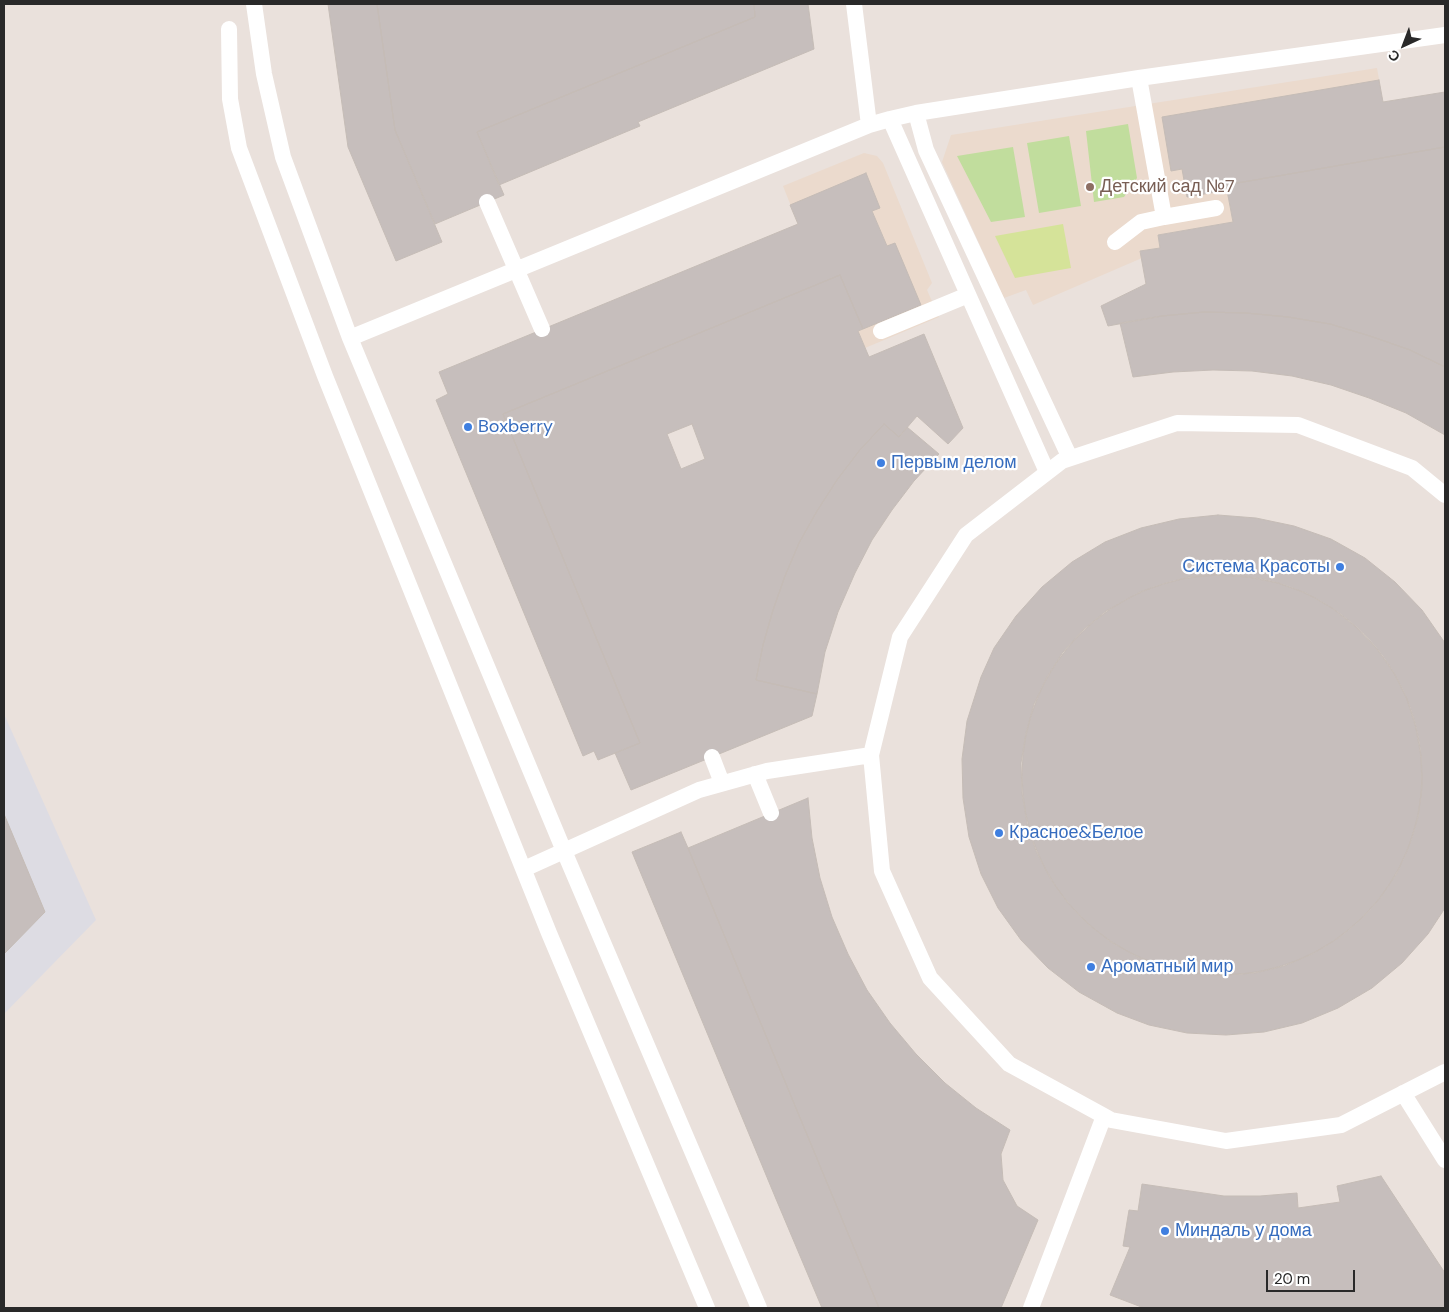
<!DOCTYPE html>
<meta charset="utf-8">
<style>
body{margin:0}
#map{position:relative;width:1449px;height:1312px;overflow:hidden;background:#eae1dc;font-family:"DM Sans",sans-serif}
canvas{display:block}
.frame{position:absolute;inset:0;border:5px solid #292929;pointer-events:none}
.north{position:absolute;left:1379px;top:20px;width:50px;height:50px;-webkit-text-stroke:4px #fff;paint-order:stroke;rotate:223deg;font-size:14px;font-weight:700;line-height:20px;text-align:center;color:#292929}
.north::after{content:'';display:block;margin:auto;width:18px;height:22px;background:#292929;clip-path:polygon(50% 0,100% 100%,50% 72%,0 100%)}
.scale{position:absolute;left:1266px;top:1270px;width:89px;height:22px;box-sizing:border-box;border:2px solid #292929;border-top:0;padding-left:6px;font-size:15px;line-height:18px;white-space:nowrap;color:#292929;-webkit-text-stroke:4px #fff;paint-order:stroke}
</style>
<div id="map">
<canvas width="1449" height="1312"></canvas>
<div class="frame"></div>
<div class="north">С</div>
<div class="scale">20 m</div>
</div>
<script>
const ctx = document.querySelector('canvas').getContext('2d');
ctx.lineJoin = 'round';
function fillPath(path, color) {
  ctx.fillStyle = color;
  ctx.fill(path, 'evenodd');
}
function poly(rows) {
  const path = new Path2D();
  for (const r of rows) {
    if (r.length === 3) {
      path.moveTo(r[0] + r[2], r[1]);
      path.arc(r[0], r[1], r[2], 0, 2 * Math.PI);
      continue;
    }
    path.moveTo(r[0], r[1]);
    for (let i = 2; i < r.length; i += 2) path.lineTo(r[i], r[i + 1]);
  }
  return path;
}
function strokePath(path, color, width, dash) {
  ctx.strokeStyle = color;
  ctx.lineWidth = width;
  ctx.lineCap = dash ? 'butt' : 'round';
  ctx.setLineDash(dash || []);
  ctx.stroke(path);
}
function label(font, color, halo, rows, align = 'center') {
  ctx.font = font + ' "DM Sans",sans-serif';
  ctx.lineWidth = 4.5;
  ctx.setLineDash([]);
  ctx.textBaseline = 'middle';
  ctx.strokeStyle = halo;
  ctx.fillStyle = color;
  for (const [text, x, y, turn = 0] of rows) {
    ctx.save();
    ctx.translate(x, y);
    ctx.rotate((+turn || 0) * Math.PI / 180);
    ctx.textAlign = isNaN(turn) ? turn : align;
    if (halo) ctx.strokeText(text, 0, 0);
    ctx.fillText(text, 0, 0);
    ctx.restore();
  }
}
const industrial = poly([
 [4,714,96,920,4,1014]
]);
const education = poly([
 [1377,68,1383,102,1220,153,1233,222,1158,235,1160,248,1140,251,1142,258,1033,305,1026,290,1004,298,942,162,951,135],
 [864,153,877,156,883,163,932,283,927,290,939,317,865,348,858,331,863,329,855,310,897,272,866,196,798,224,783,186]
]);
const green = poly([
 [1128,124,1137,178,1124,197,1094,202,1086,131],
 [1069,136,1081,206,1039,213,1027,143],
 [1013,147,1025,217,991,222,957,156],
 [1202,683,21],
 [1140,706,17],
 [1316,742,25],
 [1222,780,50],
 [1131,816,27],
 [1263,875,21]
]);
const pitch = poly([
 [1063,224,1071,268,1015,278,995,236]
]);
const building = poly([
 [328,4,377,4,395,130,442,242,396,261,348,147,328,4],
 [377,4,754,4,755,17,477,132,504,195,435,224,395,130,377,4],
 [754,4,808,4,814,49,638,122,640,126,499,185,477,132,755,17,754,4],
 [1379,80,1383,102,1445,92,1445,147,1226,185,1227,190,1187,197,1182,169,1171,171,1162,117,1379,80],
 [1445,147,1445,367,1410,350,1370,336,1330,324,1288,317,1246,313,1204,312,1162,316,1108,326,1101,306,1146,284,1140,251,1160,248,1158,235,1233,222,1226,185,1445,147],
 [866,173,880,208,872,211,887,246,895,243,921,305,863,329,840,275,503,414,640,743,598,760,594,751,583,756,436,400,448,394,439,372,798,224,790,205,866,173],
 [840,275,863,329,858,331,869,357,924,334,963,428,948,444,917,416,899,437,884,424,859,451,837,480,817,511,799,543,785,576,773,610,763,645,756,680,817,694,812,716,631,790,615,753,640,743,503,414,840,275],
 [1204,312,1246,313,1288,317,1330,324,1370,336,1410,350,1445,367,1445,435,1406,413,1369,398,1331,385,1292,376,1252,371,1213,370,1173,372,1133,377,1120,323,1162,316,1204,312],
 [692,424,705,459,681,469,667,434,692,424],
 [884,424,899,437,907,427,939,454,914,481,892,510,872,540,855,573,838,612,825,652,817,694,756,680,763,645,773,610,785,576,799,543,817,511,837,480,859,451,884,424],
 [1218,515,1256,518,1294,526,1331,539,1365,558,1395,582,1422,610,1445,643,1445,908,1428,934,1402,963,1372,988,1338,1008,1302,1023,1264,1032,1226,1035,1187,1033,1149,1025,1117,1013,1079,992,1048,968,1021,940,998,908,981,874,969,837,963,798,962,759,967,721,981,677,994,648,1016,616,1042,587,1072,562,1105,542,1141,528,1179,519,1218,515],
 [1218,575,1248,577,1278,583,1306,593,1332,608,1356,627,1376,648,1394,673,1407,699,1416,728,1421,757,1422,787,1418,817,1409,846,1397,873,1380,898,1360,920,1337,939,1312,954,1284,966,1255,973,1225,975,1195,974,1166,967,1138,957,1111,942,1088,924,1067,902,1050,878,1036,851,1027,823,1022,793,1021,763,1026,733,1034,704,1047,677,1063,652,1083,630,1106,611,1140,592,1160,585,1189,577,1218,575],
 [1222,775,200],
 [808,798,812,838,820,878,832,917,848,954,867,990,890,1023,916,1054,945,1083,976,1108,1010,1130,1001,1154,1003,1180,1017,1206,1038,1220,1001,1308,879,1308,688,848,808,798],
 [4,814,45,912,4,954,4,814],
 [681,832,688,848,879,1308,822,1308,776,1199,632,852,681,832],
 [1381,1176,1445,1273,1445,1308,1144,1308,1110,1295,1130,1247,1123,1246,1129,1210,1138,1211,1142,1184,1224,1196,1260,1196,1297,1193,1298,1208,1340,1202,1337,1186,1381,1176]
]);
const service = poly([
 [254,4,264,74,283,157,350,338,564,851,759,1308],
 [854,4,869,125],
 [229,29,230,99,239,148,325,376,549,933,707,1308],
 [916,113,926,150,1070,458],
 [890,119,1047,472],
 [487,202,542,329],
 [1164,217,1216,208],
 [1115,242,1141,222,1164,217,1139,78],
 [881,331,968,295],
 [350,338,869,125,890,119,916,113,1139,78,1445,35],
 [1445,495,1412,468,1298,425,1177,423,1062,461,966,535,900,637,871,755,882,871,930,978,1009,1064,1104,1116,1111,1120,1226,1141,1341,1125,1445,1072],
 [712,757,722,783],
 [755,774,771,813],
 [524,869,699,790,767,771,871,755],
 [1403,1093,1445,1160],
 [1031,1308,1104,1116]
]);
const markers = [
 [1090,187,5,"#8d6e63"],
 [468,427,5,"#3f7fe0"],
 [881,463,5,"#3f7fe0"],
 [1340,567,5,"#3f7fe0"],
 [999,833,5,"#3f7fe0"],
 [1091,967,5,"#3f7fe0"],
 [1165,1231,5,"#3f7fe0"]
];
const educationNames = [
 ["Детский сад №7",1100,187]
];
const shopNames = [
 ["Boxberry",478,427],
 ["Первым делом",891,463],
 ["Система Красоты",1330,567,"right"],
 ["Красное&Белое",1009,833],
 ["Ароматный мир",1101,967],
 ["Миндаль у дома",1175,1231]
];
fillPath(industrial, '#dddce3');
fillPath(education, '#ebdacd');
fillPath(green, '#c1dd9d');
fillPath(pitch, '#d5e399');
fillPath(building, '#c6bebc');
strokePath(building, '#c5bcb6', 1);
strokePath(service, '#fff', 16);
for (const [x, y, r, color] of markers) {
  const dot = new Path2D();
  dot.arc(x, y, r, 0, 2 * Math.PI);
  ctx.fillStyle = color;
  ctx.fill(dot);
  strokePath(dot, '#fff', 2);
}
label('18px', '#785e54', '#fff', educationNames, 'left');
label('18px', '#366cbe', '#fff', shopNames, 'left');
</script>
